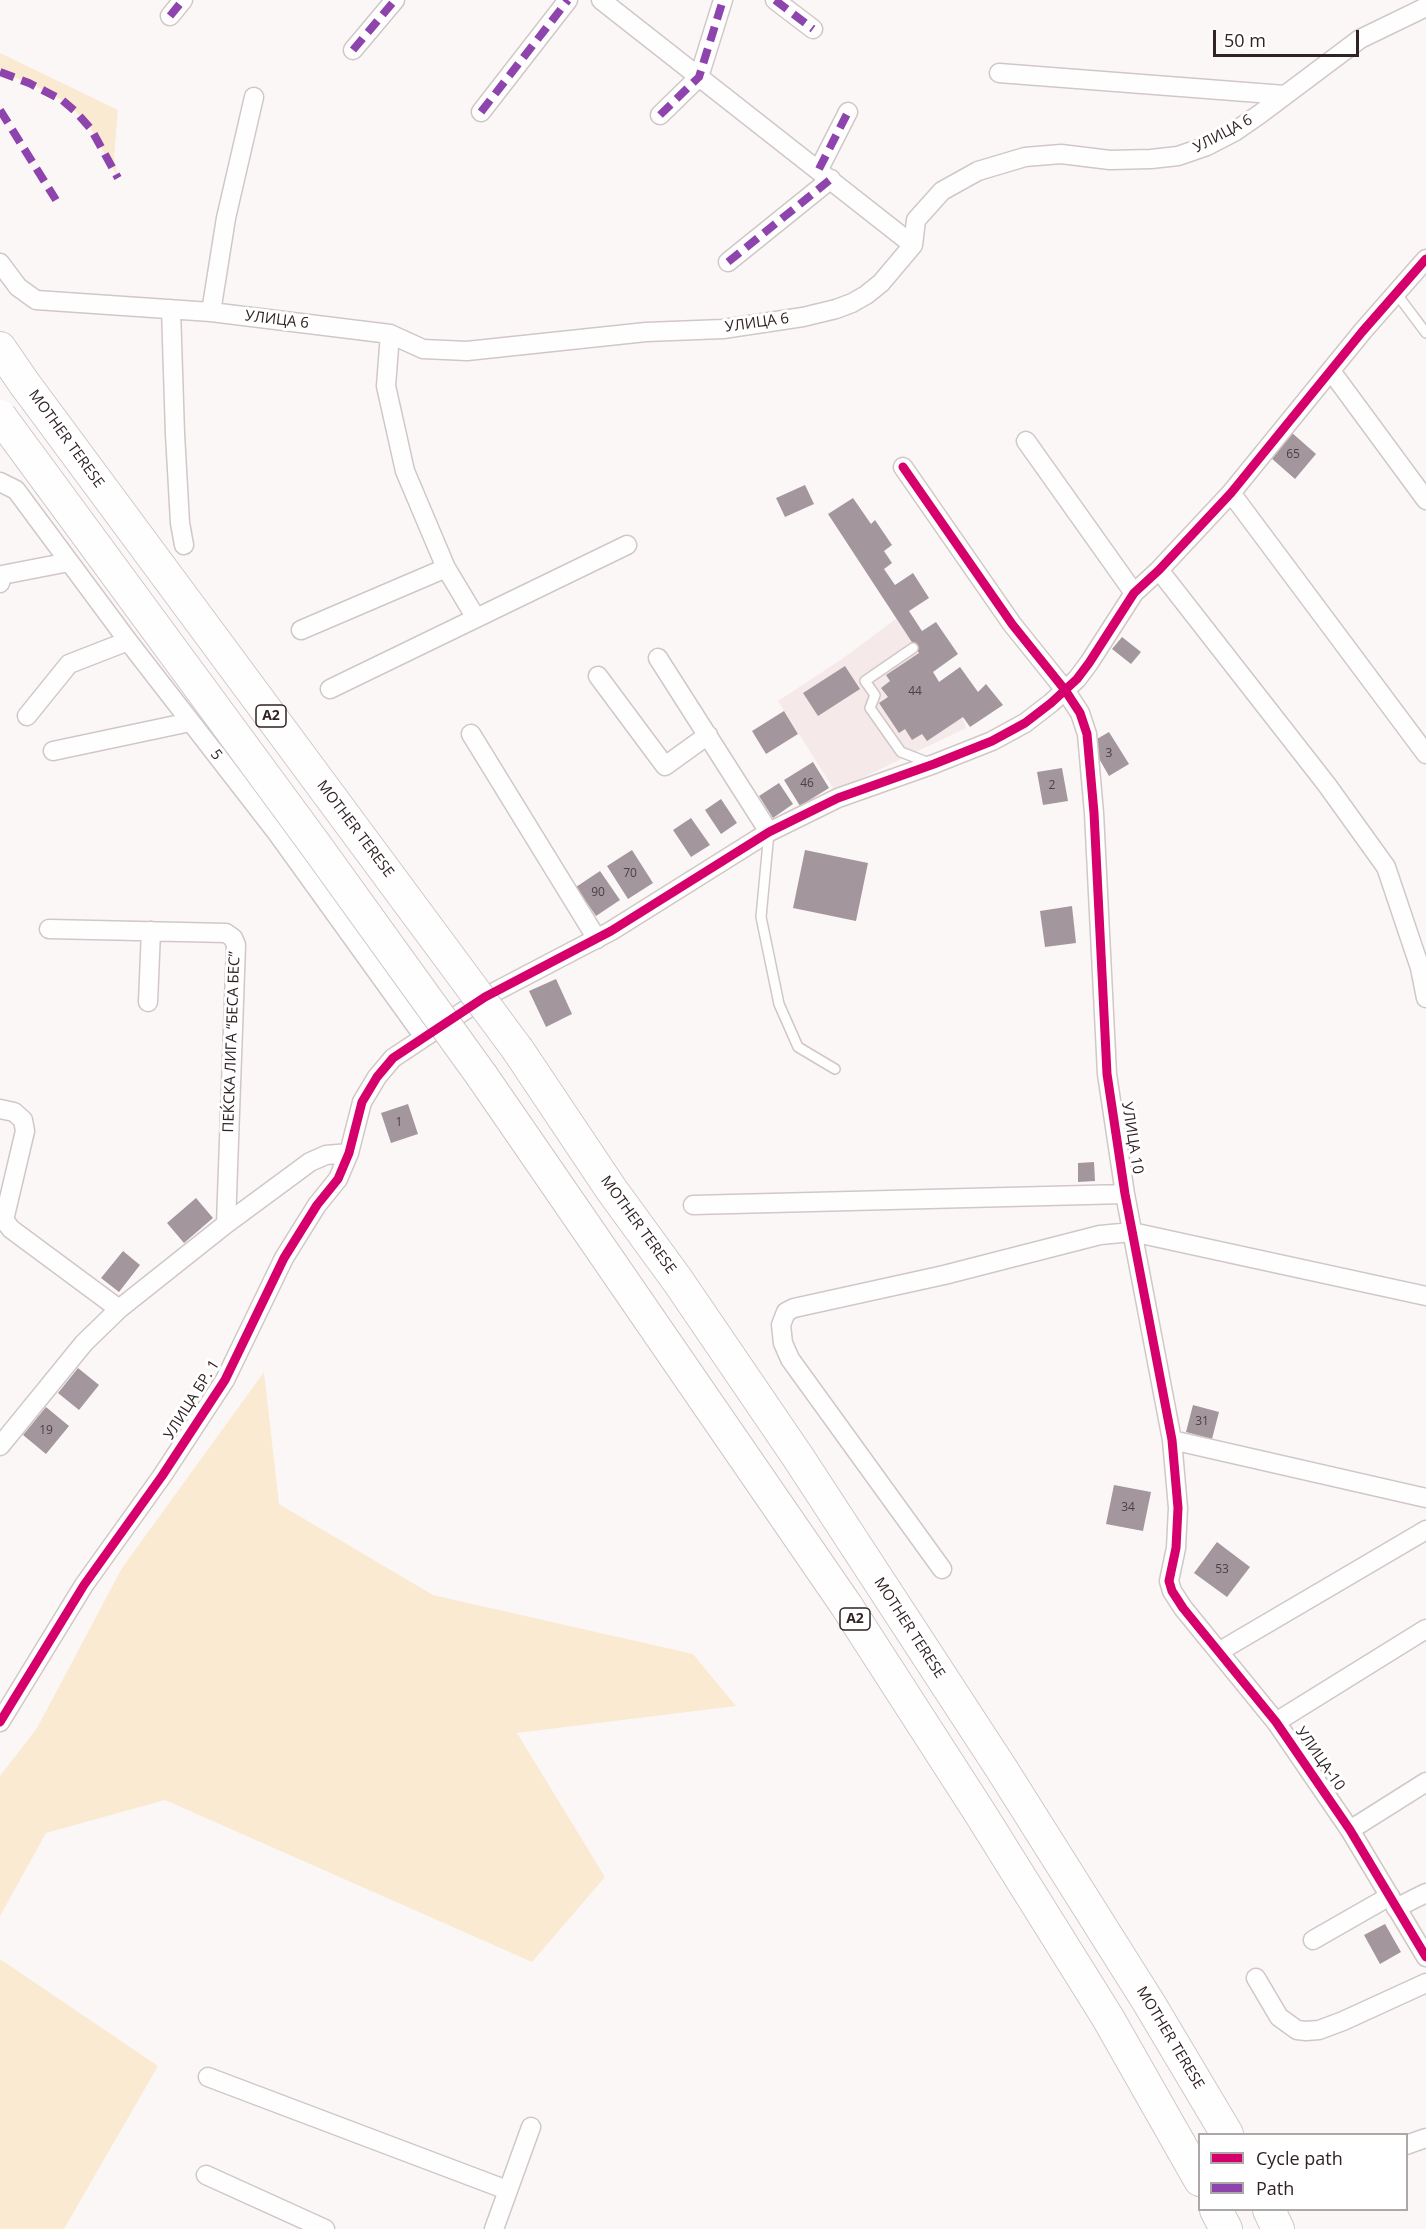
<!DOCTYPE html>
<meta charset="utf-8">
<style>
body{margin:0}
#map{position:relative;width:1426px;height:2229px;overflow:hidden;background:#fcf7f7;font-family:"Open Sans",sans-serif}
canvas{display:block}
.legend{position:absolute;left:1198px;top:2133px;width:210px;height:78px;box-sizing:border-box;background:#fff;border:2px solid #ada7a7;margin:0;padding:8px 10px;list-style:none;font-size:18px;color:#312223}
.legend li{display:flex;align-items:center;gap:12px;height:30px}
.legend b{width:30px;border:2px solid #ada7a7}
.scale{position:absolute;left:1213px;top:30px;width:146px;height:27px;box-sizing:border-box;border:3px solid #312223;border-top:0;padding-left:8px;font-size:18px;line-height:21px;white-space:nowrap;color:#312223;-webkit-text-stroke:4px #fff;paint-order:stroke}
</style>
<div id="map">
<canvas width="1426" height="2229"></canvas>
<ul class="legend">
<li><b style="height:8px;background:#d6006c"></b>Cycle path</li>
<li><b style="height:8px;background:#8e44ad"></b>Path</li>
</ul>
<div class="scale">50 m</div>
</div>
<script>
const ctx = document.querySelector('canvas').getContext('2d');
ctx.lineJoin = 'round';
function fillPath(path, color) {
  ctx.fillStyle = color;
  ctx.fill(path, 'evenodd');
}
function poly(rows) {
  const path = new Path2D();
  for (const r of rows) {
    path.moveTo(r[0], r[1]);
    for (let i = 2; i < r.length; i += 2) path.lineTo(r[i], r[i + 1]);
  }
  return path;
}
function strokePath(path, color, width, dash) {
  ctx.strokeStyle = color;
  ctx.lineWidth = width;
  ctx.lineCap = dash ? 'butt' : 'round';
  ctx.setLineDash(dash || []);
  ctx.stroke(path);
}
function label(font, color, halo, rows, align = 'center') {
  ctx.font = font + ' "Open Sans",sans-serif';
  ctx.lineWidth = 6;
  ctx.setLineDash([]);
  ctx.textBaseline = 'middle';
  ctx.strokeStyle = halo;
  ctx.fillStyle = color;
  for (const [text, x, y, turn = 0] of rows) {
    ctx.save();
    ctx.translate(x, y);
    ctx.rotate((+turn || 0) * Math.PI / 180);
    ctx.textAlign = isNaN(turn) ? turn : align;
    if (halo) ctx.strokeText(text, 0, 0);
    ctx.fillText(text, 0, 0);
    ctx.restore();
  }
}
const built = poly([
 [897,618,963,717,966,728,835,791,778,701,842,659]
]);
const green = poly([
 [0,53,118,110,114,157,118,178,91,129,76,112,62,100,29,83,0,72],
 [264,1372,279,1504,433,1595,693,1654,736,1706,517,1733,605,1877,532,1962,165,1800,46,1833,0,1916,0,1776,37,1728,122,1568],
 [0,1959,158,2066,64,2229,0,2229]
]);
const building = poly([
 [1291,432,1316,454,1295,479,1270,457],
 [805,485,814,504,785,517,776,498],
 [853,498,871,524,875,520,892,545,884,551,892,563,884,569,895,585,913,573,929,598,909,611,922,631,936,622,958,654,933,672,939,682,960,667,978,692,986,684,1003,705,970,727,963,717,927,741,922,734,912,740,905,729,899,733,879,703,888,697,881,688,890,681,886,675,919,653,828,514],
 [1122,637,1141,652,1131,664,1112,649],
 [845,666,860,689,818,716,803,693],
 [784,711,798,734,766,754,752,731],
 [1109,732,1129,764,1109,776,1090,743],
 [813,762,829,788,800,806,784,780],
 [1062,768,1068,801,1043,805,1037,772],
 [779,783,793,804,773,818,759,796],
 [721,799,737,823,721,834,705,810],
 [691,818,710,845,691,857,673,830],
 [632,850,653,883,628,899,607,866],
 [805,850,868,863,856,921,793,908],
 [600,871,620,900,596,916,576,887],
 [1072,906,1076,943,1045,947,1040,911],
 [556,979,572,1014,546,1027,529,991],
 [408,1104,418,1134,391,1143,381,1113],
 [1094,1162,1095,1181,1078,1182,1078,1163],
 [196,1198,213,1218,184,1243,167,1223],
 [123,1251,140,1265,119,1292,101,1278],
 [78,1368,99,1385,79,1410,58,1393],
 [1193,1405,1219,1412,1212,1439,1186,1432],
 [46,1407,69,1426,46,1454,23,1435],
 [1114,1485,1151,1492,1143,1531,1106,1524],
 [1217,1542,1250,1567,1227,1597,1194,1573],
 [1385,1924,1401,1952,1380,1964,1364,1935]
]);
const lane = poly([
 [1396,293,1426,333],
 [913,648,865,681,875,695,870,708,901,752,932,764],
 [769,832,761,917,779,1004,798,1047,835,1069]
]);
const street = poly([
 [601,0,913,245],
 [775,0,813,29],
 [170,16,183,0],
 [353,50,395,0],
 [999,73,1285,95],
 [481,112,568,0],
 [660,115,699,77,723,0],
 [819,169,848,112],
 [728,262,831,179],
 [0,263,18,287,36,300,211,312,390,334,423,349,467,351,646,332,723,329,803,317,836,309,852,303,866,295,881,283,913,245,916,220,942,191,978,171,1025,157,1061,154,1110,160,1151,159,1178,156,1207,146,1234,132,1260,114,1360,39,1426,7],
 [171,309,175,434,180,523,184,545],
 [211,312,226,218,254,97],
 [390,334,386,386,405,471,446,568,476,618],
 [1331,371,1426,500],
 [1026,441,1134,593],
 [903,467,1012,624,1065,690,1080,713,1087,734,1094,813,1107,1074,1125,1194,1172,1440,1178,1508,1176,1548,1169,1581,1172,1591,1183,1608,1276,1722,1350,1830,1426,1957],
 [0,482,16,490,128,641,277,833,424,1037],
 [1231,493,1426,754],
 [1159,570,1327,785,1386,867,1420,968,1426,998],
 [0,583,2,575,69,562],
 [301,630,446,568],
 [658,658,769,832],
 [598,676,665,766,708,735],
 [330,689,627,545],
 [27,716,69,664,128,641],
 [471,734,597,939],
 [53,751,190,722],
 [49,929,226,933,233,938,236,945,226,1224],
 [148,1002,151,931],
 [0,1109,14,1112,23,1120,25,1131,4,1220,11,1229,119,1309],
 [693,1205,1125,1194],
 [1172,1440,1426,1498],
 [0,1446,84,1343,119,1309,226,1224,310,1162,326,1155,349,1153],
 [942,1569,790,1359,783,1343,781,1325,786,1312,794,1308,944,1275,1100,1235,1132,1232,1426,1296],
 [1220,1651,1426,1530],
 [0,1722,84,1585,162,1476,225,1380,284,1258,317,1205,338,1179,349,1153,362,1102,377,1077,393,1058,485,997,611,931,769,832,838,798,934,764,992,741,1025,723,1051,703,1077,679,1089,663,1134,593,1159,570,1231,493,1362,332,1426,259],
 [1276,1722,1426,1629],
 [1350,1830,1426,1782],
 [1396,1908,1426,1893],
 [1313,1940,1390,1896],
 [1256,1978,1279,2017,1297,2030,1306,2031,1319,2030,1343,2021,1426,1983],
 [208,2077,507,2190],
 [1406,2145,1426,2138],
 [206,2175,325,2229],
 [494,2229,531,2127]
]);
const highway = poly([
 [0,348,24,383],
 [518,1050,611,1189,678,1281,798,1457,1001,1768,1149,2003,1227,2134],
 [482,1076,846,1605,980,1813,1108,2018,1200,2180],
 [1216,2210,1226,2229],
 [1269,2210,1278,2229]
]);
const highwayBridge = poly([
 [24,383,518,1050],
 [0,416,314,843,482,1076]
]);
const quiet = poly([
 [775,0,813,29],
 [170,16,183,0],
 [353,50,395,0],
 [0,72,29,83,62,100,76,112,91,129,118,178],
 [0,110,56,200],
 [481,112,568,0],
 [660,115,699,77,723,0],
 [819,169,848,112],
 [728,262,831,179]
]);
const cycleway = poly([
 [903,467,1012,624,1065,690,1080,713,1087,734,1094,813,1107,1074,1125,1194,1172,1440,1178,1508,1176,1548,1169,1581,1172,1591,1183,1608,1276,1722,1350,1830,1426,1957],
 [0,1722,84,1585,162,1476,225,1380,284,1258,317,1205,338,1179,349,1153,362,1102,377,1077,393,1058,485,997,611,931,769,832,838,798,934,764,992,741,1025,723,1051,703,1077,679,1089,663,1134,593,1159,570,1231,493,1362,332,1426,259]
]);
const numberNames = [
 ["65",1293,455],
 ["44",915,692],
 ["3",1109,754],
 ["46",807,784],
 ["2",1052,786],
 ["70",630,874],
 ["90",598,893],
 ["1",399,1123],
 ["31",1202,1422],
 ["19",46,1431],
 ["34",1128,1508],
 ["53",1222,1570]
];
const shields = [
 [271,716,30],
 [855,1619,30]
];
const shieldNames = [
 ["A2",271,716],
 ["A2",855,1619]
];
const streetNames = [
 ["УЛИЦА 6",1223,134,-28],
 ["УЛИЦА 6",277,320,7],
 ["УЛИЦА 6",757,323,-8],
 ["MOTHER TERESE",66,439,54],
 ["5",216,755,52],
 ["MOTHER TERESE",355,829,53],
 ["ПЕЌСКА ЛИГА “БЕСА БЕС”",232,1042,-88],
 ["УЛИЦА 10",1132,1138,81],
 ["MOTHER TERESE",638,1225,54],
 ["УЛИЦА БР. 1",192,1400,-58],
 ["MOTHER TERESE",909,1628,57],
 ["УЛИЦА-10",1320,1759,55],
 ["MOTHER TERESE",1170,2038,59]
];
fillPath(built, '#f6e9ea');
fillPath(green, '#faead2');
fillPath(building, '#a3979d');
strokePath(lane, '#d1c7c7', 12);
strokePath(street, '#d1c7c7', 21);
strokePath(highway, '#d1c7c7', 34);
strokePath(lane, '#fffefe', 9);
strokePath(street, '#fffefe', 18);
strokePath(highway, '#fffefe', 32);
strokePath(highwayBridge, '#d1c7c7', 34, []);
strokePath(highwayBridge, '#fffefe', 32);
strokePath(quiet, '#8e44ad', 8, [15, 8]);
strokePath(cycleway, '#d6006c', 9);
label('12px', '#4e3f42', null, numberNames);
for (const [x, y, w] of shields) {
  const box = new Path2D();
  box.roundRect(x - w / 2, y - 11, w, 22, 4.5);
  ctx.fillStyle = '#fff';
  ctx.fill(box);
  strokePath(box, '#312223', 1.5);
}
label('bold 14px', '#312223', null, shieldNames);
label('15px', '#312223', '#fff', streetNames);
</script>
